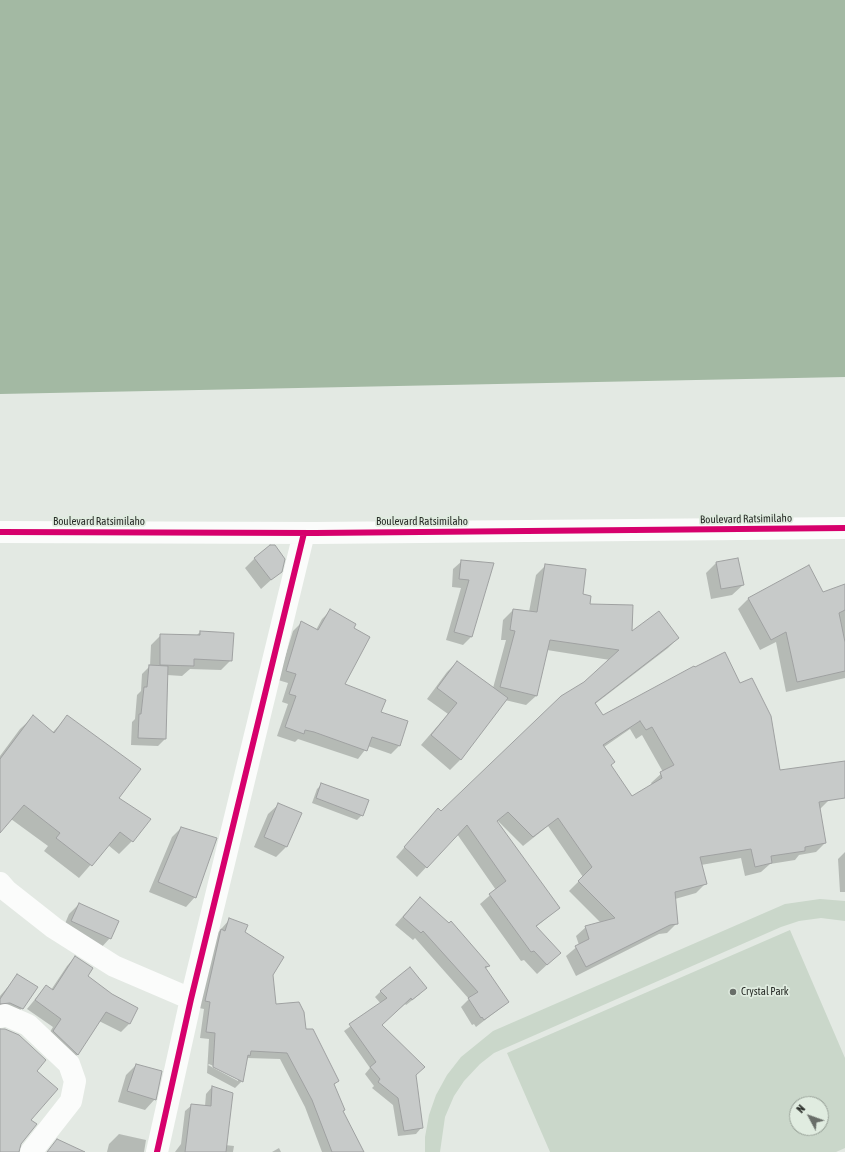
<!DOCTYPE html>
<style>
body{margin:0}
#map{position:relative;width:845px;height:1152px;overflow:hidden;background:#e3e9e3;font-family:"Asap Condensed",sans-serif}
canvas{display:block}
.north{position:absolute;left:789px;top:1096px;width:40px;height:40px;box-sizing:border-box;background:#e0ece0;border:1px solid #969f96;border-radius:50%;rotate:311deg;font-size:11px;font-weight:700;line-height:16px;text-align:center;color:#282c27}
.north::after{content:'';display:block;margin:auto;width:14px;height:18px;background:#696e69;clip-path:polygon(50% 0,100% 100%,50% 72%,0 100%)}
</style>
<div id="map">
<canvas width="845" height="1152"></canvas>
<div class="north">N</div>
</div>
<script>
const ctx = document.querySelector('canvas').getContext('2d');
ctx.lineJoin = 'round';
function fillPath(path, color) {
  ctx.fillStyle = color;
  ctx.fill(path, 'evenodd');
}
function poly(rows) {
  const path = new Path2D();
  for (const r of rows) {
    path.moveTo(r[0], r[1]);
    for (let i = 2; i < r.length; i += 2) path.lineTo(r[i], r[i + 1]);
  }
  return path;
}
function strokePath(path, color, width, dash) {
  ctx.strokeStyle = color;
  ctx.lineWidth = width;
  ctx.lineCap = dash ? 'butt' : 'round';
  ctx.setLineDash(dash || []);
  ctx.stroke(path);
}
function label(font, color, halo, rows, align = 'center') {
  ctx.font = font + ' "Asap Condensed",sans-serif';
  ctx.lineWidth = 3.5;
  ctx.setLineDash([]);
  ctx.textBaseline = 'middle';
  ctx.strokeStyle = halo;
  ctx.fillStyle = color;
  for (const [text, x, y, turn = 0] of rows) {
    ctx.save();
    ctx.translate(x, y);
    ctx.rotate((+turn || 0) * Math.PI / 180);
    ctx.textAlign = isNaN(turn) ? turn : align;
    if (halo) ctx.strokeText(text, 0, 0);
    ctx.fillText(text, 0, 0);
    ctx.restore();
  }
}
const green = poly([
 [820,899,845,901,845,921,821,918,799,921,781,927,494,1053,480,1064,464,1081,454,1096,445,1117,440,1152,425,1152,425,1137,429,1115,436,1095,447,1075,461,1057,493,1031,785,904],
 [790,930,845,1058,845,1148,836,1152,550,1152,507,1053],
 [797,1104,821,1104,821,1128,797,1128]
]);
const water = poly([
 [0,0,845,0,845,377,0,394]
]);
const shadow = poly([
 [255,558,281,571,261,589,245,568],
 [462,561,493,564,471,637,463,645,446,640,461,588,452,587,453,569],
 [716,563,743,585,732,595,711,599,706,573],
 [546,565,582,595,589,605,631,633,678,638,668,648,595,704,603,717,694,667,780,772,829,800,819,810,825,843,816,852,799,855,795,860,770,864,761,872,745,876,741,858,701,865,706,883,696,893,675,899,677,923,667,933,659,934,576,976,566,956,579,945,576,936,586,927,601,923,569,891,583,877,548,826,523,846,498,821,496,822,559,908,536,927,550,962,537,974,524,960,521,961,480,904,496,890,457,834,417,877,396,857,429,819,441,812,610,660,547,650,536,696,526,705,505,700,460,760,450,770,421,745,448,714,427,699,447,672,457,662,493,688,506,640,501,640,503,620,513,610,529,612,536,575],
 [630,729,636,739,642,735,663,772,651,783,652,785,631,798,610,765,604,747],
 [845,585,845,678,786,692,776,642,760,650,738,609,749,598,823,594],
 [331,610,343,685,380,713,407,722,399,746,391,754,368,746,358,759,298,739,295,742,277,736,288,704,282,702,288,683,278,680,293,631,302,622,316,630,322,619],
 [200,632,231,660,221,670,190,669,182,676,167,675,165,739,158,746,131,745,132,722,135,719,137,695,141,691,142,674,150,666,151,645,161,635,196,636],
 [33,717,52,733,67,717,118,798,132,841,119,854,108,845,79,878,44,851,48,846,11,819,0,831,0,756,20,729],
 [322,784,362,815,357,820,312,803,317,789],
 [279,804,286,847,276,857,254,847,268,814],
 [181,828,216,839,195,897,186,907,149,892,172,837],
 [845,852,845,892,840,892,838,859],
 [79,904,110,938,100,949,62,931,69,914],
 [412,906,489,966,485,969,508,1002,476,1027,474,1024,472,1025,461,1007,469,999,415,938,413,940,395,925],
 [230,919,244,932,272,975,275,1005,305,1030,338,1081,333,1085,342,1112,360,1152,322,1152,305,1107,280,1059,247,1058,242,1081,235,1088,207,1073,209,1039,200,1038,204,1009,199,1008,214,937],
 [209,1064,238,1078,238,1081,208,1065],
 [75,957,87,976,112,995,137,1008,129,1024,121,1032,99,1021,77,1055,69,1063,45,1040,53,1027,27,1009,46,986,51,990,67,966],
 [18,975,22,1008,12,1019,0,1012,0,996],
 [381,991,420,994,406,1005,405,1004,381,1025,415,1075,422,1127,416,1134,398,1136,393,1105,372,1088,374,1086,365,1074,370,1068,344,1031,381,1004,375,997],
 [136,1065,155,1099,145,1110,118,1102,126,1075],
 [212,1087,225,1145,234,1146,233,1152,175,1152,181,1144,185,1111,192,1105,205,1106,206,1094],
 [119,1134,146,1140,144,1152,107,1152,109,1144],
 [279,1148,281,1152,272,1152]
]);
const building = poly([
 [270,545,275,545,285,559,282,572,271,580,254,558,270,545],
 [738,558,744,585,721,589,716,562,738,558],
 [461,560,494,563,472,637,454,632,469,580,459,579,461,560],
 [545,564,586,569,583,594,591,596,590,604,633,605,632,631,659,611,679,638,595,703,603,715,694,666,695,667,725,652,740,683,752,678,771,716,780,770,845,761,845,798,819,802,826,843,805,847,805,851,771,856,772,863,755,867,751,849,700,857,707,884,675,892,678,924,670,925,586,967,575,946,589,939,585,926,615,918,578,881,592,867,558,818,533,837,508,812,497,821,560,908,536,926,561,953,547,965,534,951,531,952,489,894,506,881,467,825,427,868,404,847,438,808,441,811,561,696,584,682,619,650,550,640,537,696,500,687,515,631,510,630,513,609,537,612,545,564],
 [640,721,646,730,652,727,674,765,660,772,662,778,632,796,611,765,615,762,603,745,640,721],
 [809,565,823,592,845,584,845,610,839,613,845,642,845,671,797,682,786,632,771,640,748,598,809,565],
 [330,609,356,624,354,628,370,637,345,684,386,700,381,712,408,721,400,746,372,737,367,751,314,732,305,730,304,734,285,727,296,696,289,694,296,674,286,671,301,621,318,630,330,609],
 [200,631,234,633,232,661,194,659,194,666,160,665,160,634,200,635,200,631],
 [457,661,508,698,461,760,431,735,457,703,437,688,457,661],
 [149,665,168,666,166,739,138,738,139,714,141,714,144,687,147,687,149,665],
 [33,715,54,733,67,715,141,769,119,798,151,819,133,842,120,832,92,866,56,838,60,833,24,805,0,833,0,759,33,715],
 [321,783,369,800,363,816,316,798,321,783],
 [278,803,302,813,287,847,264,837,278,803],
 [181,827,217,838,196,898,158,882,181,827],
 [420,897,449,923,451,921,490,966,485,967,509,1002,484,1020,482,1017,481,1018,468,998,478,992,423,931,421,933,403,917,420,897],
 [79,903,119,921,111,939,71,921,79,903],
 [229,918,248,925,245,932,284,957,273,975,276,1004,299,1002,304,1012,306,1029,313,1029,339,1081,334,1084,345,1110,343,1111,364,1152,332,1152,312,1100,287,1053,251,1051,250,1056,248,1055,243,1082,213,1067,215,1033,206,1032,210,1002,205,1001,221,929,225,931,229,918],
 [75,956,93,968,88,976,112,994,138,1008,130,1024,106,1012,78,1055,53,1031,61,1019,35,1000,46,985,53,990,75,956],
 [410,967,427,988,412,1000,411,998,382,1025,425,1067,416,1075,423,1128,404,1131,398,1098,378,1082,380,1079,370,1067,376,1062,349,1024,387,998,380,991,410,967],
 [17,974,38,987,23,1009,10,1003,0,1004,0,999,17,974],
 [0,1029,5,1029,19,1035,46,1060,37,1071,58,1089,31,1120,37,1124,21,1144,19,1152,0,1152,0,1029],
 [136,1064,162,1071,156,1100,127,1091,136,1064],
 [212,1086,233,1093,226,1152,185,1152,191,1104,211,1106,212,1086],
 [57,1139,85,1152,47,1152,57,1139]
]);
const minor = poly([
 [0,532,315,533,845,528],
 [0,883,7,891,54,928,114,966,191,999],
 [0,1017,5,1015,28,1025,69,1064,75,1081,71,1101,31,1152],
 [157,1152,191,999,304,533]
]);
const cycleway = poly([
 [0,532,315,533,845,528],
 [157,1152,191,999,304,533]
]);
const markers = [
 [733,992,4,"#696e69"]
];
const streetNames = [
 ["Boulevard Ratsimilaho",746,519,-1],
 ["Boulevard Ratsimilaho",99,522],
 ["Boulevard Ratsimilaho",422,522]
];
const poiNames = [
 ["Crystal Park",741,992]
];
fillPath(green, '#cad7ca');
fillPath(water, '#a3b9a3');
fillPath(shadow, '#0003');
fillPath(building, '#c7cac9');
strokePath(building, '#9fa1a1', 1);
strokePath(minor, '#fbfcfb', 22);
strokePath(cycleway, '#d6006c', 6);
for (const [x, y, r, color] of markers) {
  const dot = new Path2D();
  dot.arc(x, y, r, 0, 2 * Math.PI);
  ctx.fillStyle = color;
  ctx.fill(dot);
  strokePath(dot, '#e0ece0', 1.5);
}
label('11px', '#282c27', '#e0ece0', streetNames);
label('11px', '#282c27', '#e0ece0', poiNames, 'left');
</script>
